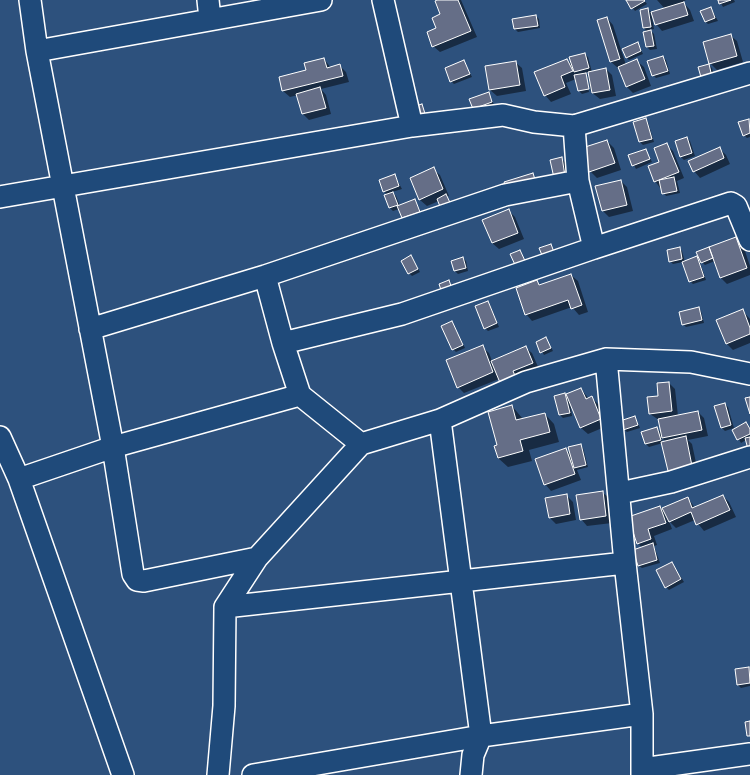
<!DOCTYPE html>
<style>
body{margin:0}
canvas{display:block;background:#2d517d}
</style>
<canvas width="750" height="775"></canvas>
<script>
const ctx = document.querySelector('canvas').getContext('2d');
ctx.lineJoin = 'round';
function fillPath(path, color) {
  ctx.fillStyle = color;
  ctx.fill(path, 'evenodd');
}
function poly(rows) {
  const path = new Path2D();
  for (const r of rows) {
    path.moveTo(r[0], r[1]);
    for (let i = 2; i < r.length; i += 2) path.lineTo(r[i], r[i + 1]);
  }
  return path;
}
function strokePath(path, color, width, dash) {
  ctx.strokeStyle = color;
  ctx.lineWidth = width;
  ctx.lineCap = dash ? 'butt' : 'round';
  ctx.setLineDash(dash || []);
  ctx.stroke(path);
}
const shadow = poly([
 [440,0,461,0,477,37,440,52,433,46,441,15],
 [627,0,644,0,647,4,635,11],
 [657,0,686,0,683,2,690,10,694,21,662,31,656,24,665,9],
 [719,0,734,0,735,2,723,7],
 [711,8,718,21,708,24,705,21],
 [648,9,651,12,654,29,650,30,654,34,657,49,650,50,647,47,644,32,647,32,644,28],
 [536,16,539,19,540,28,518,32,515,29],
 [607,18,613,25,626,65,637,61,644,67,651,86,633,93,627,87,619,68,618,68,611,62,598,21],
 [730,35,737,41,743,62,717,70,710,63],
 [638,44,643,54,629,60,626,57],
 [585,54,588,57,592,72,606,69,612,75,616,96,600,99,591,92,588,76,586,76,589,92,582,94,579,91,576,79,566,83,571,94,551,102,545,95,567,60,573,65],
 [589,72,590,78,585,73],
 [663,57,666,60,670,74,656,78,653,75],
 [324,59,331,68,339,65,346,72,349,82,321,89,326,95,331,114,309,120,303,114,298,95,290,97,283,91,280,78,307,70],
 [464,61,472,77,454,84,451,81],
 [515,62,522,68,526,91,497,96,490,90,486,67],
 [709,65,712,68,716,84,706,86],
 [488,93,494,105,477,111,474,108],
 [645,119,648,122,654,142,643,145,640,142,634,123],
 [749,120,750,137,747,138,744,135,739,123],
 [687,138,690,141,695,156,684,160,681,157,676,142],
 [607,141,614,148,621,170,597,178,590,171],
 [666,144,673,151,684,178,677,181,680,193,666,196,655,181],
 [719,148,726,155,730,164,700,178,694,171],
 [646,150,652,162,636,169,629,156],
 [562,159,565,162,568,179,552,160],
 [433,169,440,175,449,196,447,197,456,212,439,201,427,206,420,200,411,179],
 [395,176,402,189,392,192,396,196,400,206,415,200,422,215,406,221,399,209,393,211,390,208,387,195,384,191],
 [621,181,627,187,633,211,609,217,603,211,596,187],
 [508,210,515,217,524,239,499,249,492,243,484,221],
 [736,238,743,245,750,266,750,275,727,284,720,277,715,261,705,265,702,262],
 [679,248,682,251,685,262,696,257,699,260,706,280,693,284,690,281,683,262,673,264,670,261],
 [520,251,528,266,520,269],
 [411,256,420,272,412,276,409,273],
 [463,258,466,261,468,271,458,274,455,271],
 [571,275,578,281,588,312,579,315,572,307,532,321,526,314,537,282,541,285],
 [487,302,490,305,499,327,488,331,485,328],
 [698,308,701,311,704,323,686,327,683,324],
 [742,310,750,319,750,343,733,350,726,343],
 [452,322,465,348,456,352,453,349],
 [546,338,553,351,544,355,537,343],
 [482,347,489,353,492,361,525,347,532,353,539,369,508,391,499,379,464,393,458,387],
 [669,383,675,389,678,416,698,412,704,418,708,436,688,440,692,444,698,472,676,477,669,471,663,443,649,447,646,444,642,433,657,429,662,433,659,420,650,414],
 [661,437,666,442,663,442],
 [581,389,589,399,591,397,598,404,607,426,588,434,581,428,570,401,572,416,563,418,560,415,555,397,566,395],
 [725,404,728,407,734,428,725,431,722,428],
 [512,406,523,419,545,414,554,424,559,442,529,450,532,461,508,467,498,458,498,445],
 [635,417,640,428,627,432,624,429],
 [746,423,750,428,750,453,746,440,741,443,733,430],
 [580,445,583,448,588,467,577,470,581,480,551,491,545,484,566,449,571,455],
 [602,492,609,498,612,523,587,526,581,519],
 [566,495,573,502,576,520,556,524,550,518],
 [723,496,729,502,736,517,704,531,695,520,676,528,669,521,672,529,654,536,657,545,654,546,660,563,642,568,639,566,642,548,638,543,660,507,665,512,688,498,695,508],
 [672,563,684,582,669,590,666,587],
 [748,668,750,669,750,686,741,688,738,685]
]);
const building = poly([
 [437,0,458,0,471,31,432,47,427,32,436,28,432,18,440,14,435,1,437,0],
 [626,0,644,0,645,1,631,9,626,0],
 [718,0,731,0,719,4,718,0],
 [684,2,688,15,655,25,651,12,684,2],
 [711,7,715,18,705,22,700,11,711,7],
 [648,8,651,27,643,28,640,10,648,8],
 [536,15,538,26,514,29,512,19,536,15],
 [607,17,620,59,610,62,597,20,607,17],
 [651,30,654,46,646,47,643,32,651,30],
 [731,34,737,56,709,64,703,42,731,34],
 [638,42,641,51,626,58,622,49,638,42],
 [585,53,589,68,574,72,569,57,585,53],
 [663,56,668,71,652,76,647,61,663,56],
 [324,58,327,68,340,64,343,76,282,91,279,77,306,70,304,63,324,58],
 [567,59,573,71,561,76,565,87,544,96,534,72,567,59],
 [637,59,645,79,626,87,618,67,637,59],
 [464,60,470,74,450,82,445,68,464,60],
 [516,61,520,85,489,90,485,66,516,61],
 [709,64,713,81,703,84,698,67,709,64],
 [606,68,610,90,592,93,588,72,606,68],
 [586,73,589,89,578,91,574,75,586,73],
 [320,87,326,108,302,114,296,94,320,87],
 [489,92,492,102,473,109,469,99,489,92],
 [422,104,426,117,413,120,409,108,422,104],
 [646,118,652,139,639,142,633,122,646,118],
 [749,119,750,133,743,136,738,122,749,119],
 [687,137,692,153,680,157,675,141,687,137],
 [607,140,615,163,589,172,582,148,607,140],
 [667,143,679,172,654,182,648,166,659,162,654,148,667,143],
 [720,147,724,158,693,172,688,161,720,147],
 [646,149,650,159,632,166,628,155,646,149],
 [562,157,565,176,554,178,550,160,562,157],
 [434,167,443,189,419,200,410,178,434,167],
 [533,173,536,183,507,191,504,182,533,173],
 [395,174,399,186,383,192,379,180,395,174],
 [674,177,677,191,662,194,659,180,674,177],
 [621,180,627,205,602,211,595,186,621,180],
 [393,192,398,205,389,208,384,195,393,192],
 [446,194,453,209,443,214,437,199,446,194],
 [415,199,420,212,402,218,397,206,415,199],
 [509,209,518,233,492,243,482,220,509,209],
 [736,237,747,268,720,278,709,247,736,237],
 [551,244,555,255,544,260,539,248,551,244],
 [680,247,682,259,669,262,667,250,680,247],
 [709,247,713,258,701,263,696,252,709,247],
 [520,250,526,263,516,267,510,254,520,250],
 [411,255,418,269,408,274,401,261,411,255],
 [697,256,704,277,689,282,682,262,697,256],
 [463,257,466,268,454,271,451,261,463,257],
 [571,274,582,305,571,309,568,300,525,315,516,288,537,280,539,285,571,274],
 [449,280,453,292,443,296,439,284,449,280],
 [488,301,497,323,484,329,475,306,488,301],
 [699,307,702,320,682,325,679,312,699,307],
 [743,309,750,328,750,334,726,344,716,320,743,309],
 [452,321,463,345,452,350,441,326,452,321],
 [546,337,551,348,540,353,536,342,546,337],
 [483,345,493,372,457,388,446,360,483,345],
 [526,346,533,363,513,371,516,378,501,385,491,361,526,346],
 [669,382,672,411,649,414,647,397,658,396,657,383,669,382],
 [581,388,586,399,592,396,601,419,580,428,566,394,581,388],
 [565,393,570,413,559,415,554,396,565,393],
 [750,397,750,414,745,398,750,397],
 [725,403,731,425,721,428,714,406,725,403],
 [512,405,516,420,545,413,550,432,520,440,523,451,498,458,494,446,497,445,488,412,512,405],
 [698,411,702,430,662,438,658,419,698,411],
 [635,416,638,425,623,430,620,421,635,416],
 [746,422,750,429,750,434,737,440,732,430,746,422],
 [657,427,661,440,645,444,641,432,657,427],
 [686,436,692,466,668,471,661,442,686,436],
 [750,437,750,453,749,453,745,438,750,437],
 [581,444,586,465,574,468,568,447,581,444],
 [566,448,575,474,544,485,535,459,566,448],
 [603,491,606,516,580,520,576,495,603,491],
 [567,494,570,514,549,518,545,498,567,494],
 [723,495,730,510,696,525,691,512,669,522,662,508,688,497,692,508,723,495],
 [660,506,666,523,648,529,651,539,637,544,628,517,660,506],
 [653,543,657,560,638,566,633,550,653,543],
 [672,562,681,579,665,588,656,570,672,562],
 [749,667,750,683,737,685,735,669,749,667],
 [750,721,750,736,747,736,745,722,750,721]
]);
const minor = poly([
 [30,0,37,51,113,447,133,574,137,580,144,581,257,558,361,444],
 [208,0,210,19],
 [383,0,412,126],
 [37,51,321,0],
 [574,126,578,181],
 [0,197,412,126,503,115,534,122,574,126,750,73],
 [265,276,283,343,300,395],
 [90,329,265,276,505,195,578,181,594,248,731,203,736,206,750,240],
 [283,343,402,314,594,248],
 [606,359,625,563,642,714,642,775],
 [440,420,481,736,473,755,471,775],
 [0,437,19,479,123,775],
 [19,479,113,447,300,395,361,444,440,420,526,382,606,359,691,362,750,374],
 [620,493,671,482,750,457],
 [257,558,225,607,625,563],
 [642,769,750,754],
 [218,775,224,706,225,607],
 [253,775,481,736,642,714]
]);
fillPath(shadow, '#0007');
fillPath(building, '#656e87');
strokePath(building, '#fff', 1);
strokePath(minor, '#fff', 24);
strokePath(minor, '#1f4a7a', 21);
</script>
